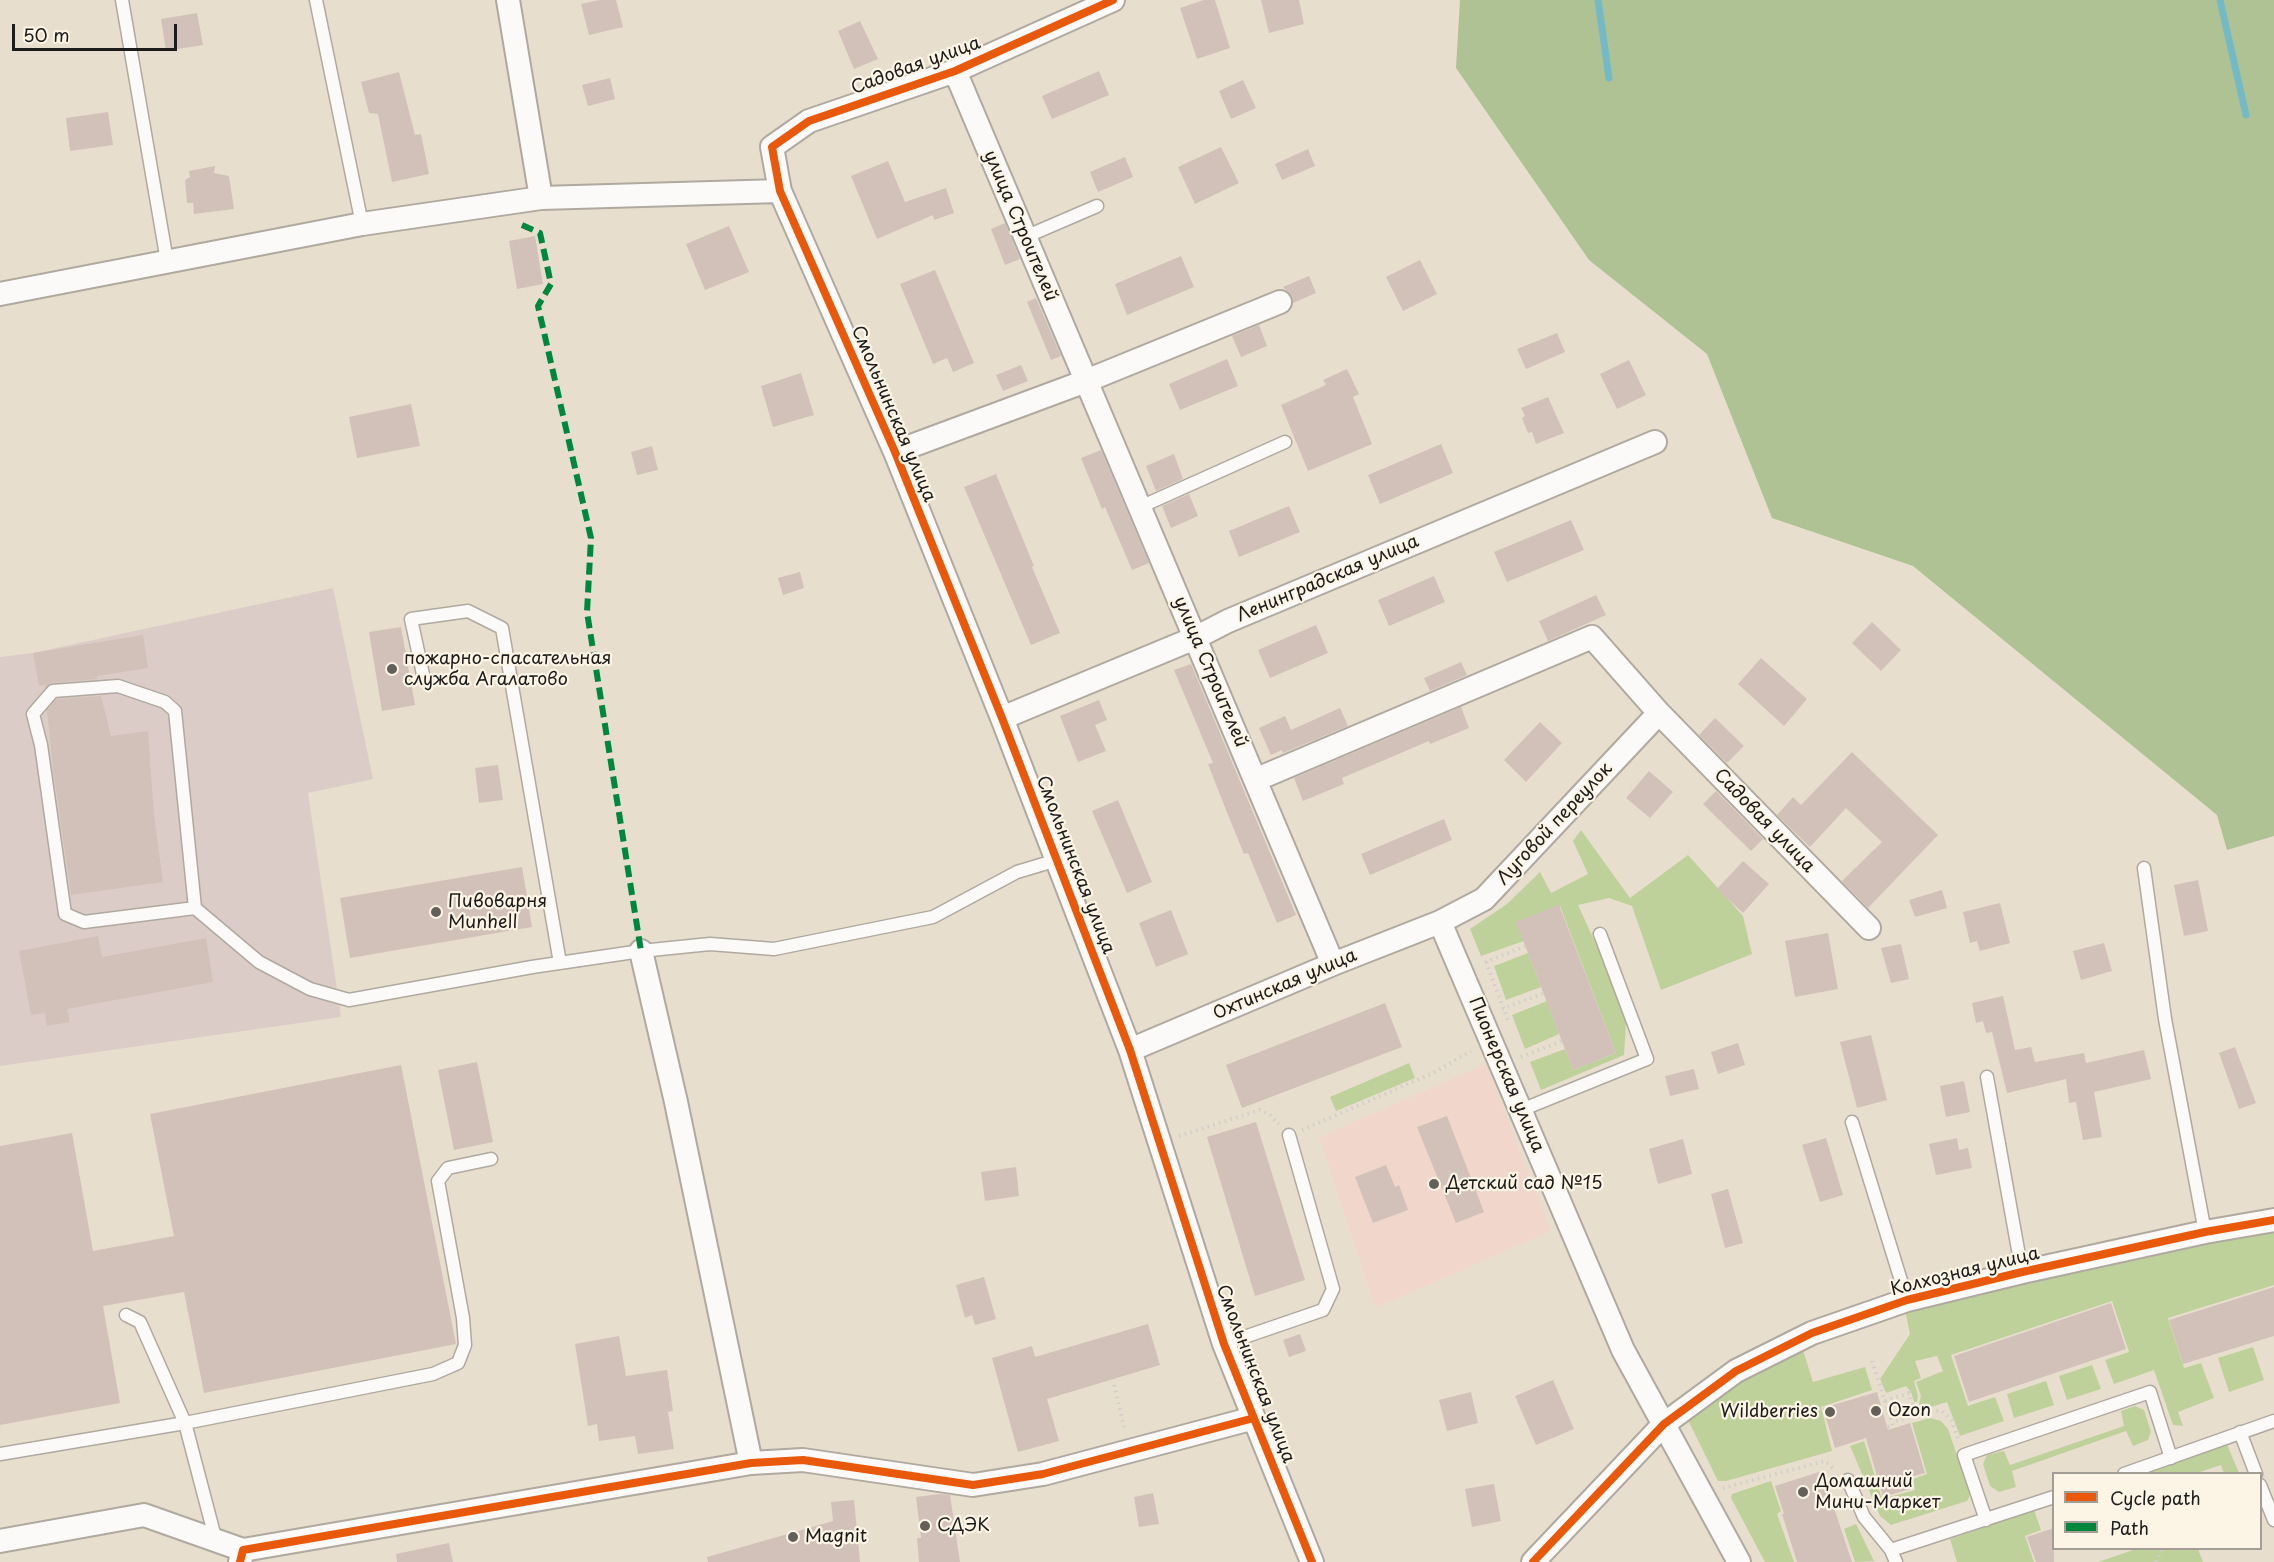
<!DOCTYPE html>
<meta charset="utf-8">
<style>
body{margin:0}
#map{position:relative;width:2274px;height:1562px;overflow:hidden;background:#e8dece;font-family:"Playpen Sans",sans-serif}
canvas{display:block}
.legend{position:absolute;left:2052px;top:1472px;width:210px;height:78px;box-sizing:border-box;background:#fcf5e5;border:2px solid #a29e95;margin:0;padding:8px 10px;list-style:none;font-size:18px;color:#1c1c1c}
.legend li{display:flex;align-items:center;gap:12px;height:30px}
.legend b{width:30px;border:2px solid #a29e95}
.scale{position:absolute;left:12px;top:24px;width:165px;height:27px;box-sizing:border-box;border:3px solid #1c1c1c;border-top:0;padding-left:8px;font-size:18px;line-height:21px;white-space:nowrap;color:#1c1c1c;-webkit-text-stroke:4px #fcf5e5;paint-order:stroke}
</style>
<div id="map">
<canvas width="2274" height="1562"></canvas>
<ul class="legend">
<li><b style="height:8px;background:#e8590c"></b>Cycle path</li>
<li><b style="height:8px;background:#00873e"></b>Path</li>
</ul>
<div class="scale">50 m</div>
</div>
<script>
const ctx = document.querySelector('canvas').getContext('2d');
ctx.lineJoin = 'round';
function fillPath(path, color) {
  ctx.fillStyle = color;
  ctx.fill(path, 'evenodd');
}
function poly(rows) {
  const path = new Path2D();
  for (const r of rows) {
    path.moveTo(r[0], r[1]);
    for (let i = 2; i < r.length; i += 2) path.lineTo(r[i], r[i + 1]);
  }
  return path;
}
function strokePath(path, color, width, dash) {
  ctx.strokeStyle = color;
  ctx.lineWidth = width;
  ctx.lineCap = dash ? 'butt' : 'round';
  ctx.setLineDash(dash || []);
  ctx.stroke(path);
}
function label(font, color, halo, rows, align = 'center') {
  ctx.font = font + ' "Playpen Sans",sans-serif';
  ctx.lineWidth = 4.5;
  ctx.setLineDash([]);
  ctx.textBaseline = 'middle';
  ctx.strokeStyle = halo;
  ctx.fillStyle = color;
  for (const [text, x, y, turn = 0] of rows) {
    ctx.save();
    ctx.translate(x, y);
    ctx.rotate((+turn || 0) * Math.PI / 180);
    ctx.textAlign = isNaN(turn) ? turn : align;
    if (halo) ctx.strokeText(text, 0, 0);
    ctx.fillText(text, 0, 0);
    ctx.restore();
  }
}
const built = poly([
 [1486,1064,1551,1231,1375,1308,1320,1137]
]);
const industrial = poly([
 [333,588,373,779,308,793,341,1017,0,1066,0,657,33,653]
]);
const green = poly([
 [1581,830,1630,898,1688,855,1743,916,1752,954,1661,990,1632,906,1609,898,1578,905,1616,988,1626,1024,1624,1055,1541,1090,1530,1062,1565,1049,1573,1070,1616,1053,1560,906,1517,922,1524,941,1481,956,1470,929,1507,904,1540,872,1551,893,1588,874,1573,841],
 [1528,953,1541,987,1506,1000,1494,966],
 [1547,1001,1559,1034,1525,1049,1512,1015],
 [1409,1063,1415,1078,1336,1111,1330,1097],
 [2274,1231,2274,1285,2168,1318,2184,1368,2201,1363,2214,1398,2178,1412,2183,1426,2173,1425,2154,1370,2114,1384,2105,1360,2129,1352,2112,1301,1951,1355,1968,1406,1995,1397,2004,1421,1960,1436,1947,1402,1921,1410,1919,1403,1921,1396,1916,1382,1943,1371,1937,1356,1915,1361,1921,1378,1914,1381,1918,1396,1917,1402,1914,1402,1911,1392,1906,1386,1886,1393,1880,1379,1910,1334,1905,1310,2023,1280],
 [1802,1347,1813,1382,1865,1367,1872,1390,1821,1407,1832,1451,1726,1481,1718,1481,1688,1420,1739,1380],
 [2253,1347,2264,1380,2229,1392,2218,1358],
 [2092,1365,2101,1389,2067,1400,2059,1376],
 [2046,1381,2054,1405,2014,1418,2007,1394],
 [2135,1406,2144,1410,2151,1432,2148,1440,2133,1446,2126,1431,2012,1471,2016,1487,1999,1492,1990,1486,1983,1464,1987,1455,2004,1451,2010,1465,2124,1426,2121,1411],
 [1930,1418,1941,1421,1948,1429,1970,1493,1969,1497,1967,1501,1891,1525,1880,1516,1850,1446,1864,1441,1882,1499,1915,1490,1913,1479,1927,1474,1912,1423],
 [2226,1442,2239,1473,2224,1473,2221,1465,2197,1473,2136,1474],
 [1771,1481,1781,1511,1777,1514,1794,1562,1765,1562,1731,1498,1732,1494],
 [2034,1510,2041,1530,2025,1536,2034,1562,1957,1562,1950,1539],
 [1856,1524,1874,1561,1855,1562,1844,1529],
 [2136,1549,2198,1549,2203,1562,2098,1562]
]);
const forest = poly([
 [1460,0,2274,0,2274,836,2227,850,2217,815,1913,566,1772,518,1707,354,1589,260,1456,68]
]);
const stream = poly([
 [1598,0,1609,78],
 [2220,0,2246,115]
]);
const building = poly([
 [599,0,616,0,623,27,589,35,581,4],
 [1204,0,1215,0,1230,48,1197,59,1180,8],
 [1261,0,1299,0,1304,24,1269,33],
 [197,13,203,45,166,51,161,19],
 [860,21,878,59,854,69,838,31],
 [1099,71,1109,95,1052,119,1042,96],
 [399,72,415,135,421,134,429,174,392,182,378,114,369,113,361,82],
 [610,78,615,99,588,106,582,85],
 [1243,80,1256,108,1231,119,1219,91],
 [108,112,113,145,70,151,66,118],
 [1221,147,1239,183,1195,204,1178,167],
 [1308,149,1315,166,1282,180,1275,164],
 [1125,157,1133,177,1098,192,1090,172],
 [888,161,905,202,946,188,954,213,934,220,933,215,877,239,851,176],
 [215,166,214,173,229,176,234,209,194,214,193,203,187,203,185,180,190,177,189,171],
 [1005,223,1020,259,1005,265,991,229],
 [729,226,749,272,705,290,686,244],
 [535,236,543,284,517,289,509,241],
 [1181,256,1194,287,1127,315,1115,284],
 [1420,260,1437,294,1403,311,1386,277],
 [935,270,974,363,953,372,947,358,933,364,900,284],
 [1309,276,1316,293,1293,303,1292,296,1283,287],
 [1036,298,1061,356,1051,360,1027,302],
 [1259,325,1267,346,1241,357,1232,336],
 [1557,333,1565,352,1526,369,1517,349],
 [1227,359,1238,386,1180,410,1169,384],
 [1629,360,1646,395,1617,409,1600,374],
 [1021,365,1028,381,1003,391,996,375],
 [1347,369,1359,394,1353,397,1372,444,1308,471,1281,405,1326,385,1323,380],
 [801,373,814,415,773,427,761,386],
 [1548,397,1564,433,1536,444,1532,432,1528,433,1522,418,1525,416,1521,408],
 [411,404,420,446,357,458,349,417],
 [1441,444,1453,473,1380,504,1368,475],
 [652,446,658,470,637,475,631,452],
 [1101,450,1149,563,1132,570,1105,507,1102,509,1081,458],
 [1174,454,1183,479,1156,491,1146,466],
 [996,474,1034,566,1032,567,1060,633,1031,645,964,487],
 [1189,494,1198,516,1171,528,1162,506],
 [1289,506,1300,532,1239,557,1229,531],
 [1571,520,1584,550,1507,582,1494,552],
 [800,572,804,588,783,595,778,578],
 [1434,576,1445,602,1389,626,1378,600],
 [1596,595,1606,615,1548,641,1539,621],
 [1872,622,1901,650,1881,671,1852,643],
 [1316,625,1328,653,1270,678,1258,650],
 [401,627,415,705,382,711,369,632],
 [143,635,148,668,97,676,97,679,52,683,45,688,45,685,39,686,33,653],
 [1761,658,1807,699,1784,726,1738,684],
 [1461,662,1467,675,1430,691,1424,678],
 [1191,664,1296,915,1277,923,1248,853,1244,854,1228,815,1208,764,1213,763,1174,670],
 [101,696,111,736,148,731,154,816,163,882,71,895,53,770,47,710,57,699],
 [1099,700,1107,720,1095,725,1106,751,1078,762,1060,716],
 [1461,707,1469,728,1430,744,1429,741,1342,778,1344,784,1303,801,1294,778],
 [1340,708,1348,726,1283,753,1282,750,1271,755,1259,728,1285,716,1291,730],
 [1715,718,1744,746,1727,763,1699,735],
 [1540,722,1562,743,1526,782,1504,760],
 [1852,752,1938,835,1868,908,1842,881,1882,842,1846,808,1810,847,1777,815,1793,797,1801,805],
 [498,765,503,800,479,803,475,768],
 [1649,771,1673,792,1650,818,1626,798],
 [1716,791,1763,839,1751,851,1703,804],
 [1118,800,1152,882,1127,893,1092,811],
 [1444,819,1452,840,1370,875,1361,854],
 [1743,861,1769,884,1743,913,1717,889],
 [522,867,532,927,350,958,340,898],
 [2198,880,2208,931,2184,936,2174,885],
 [1942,890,1947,908,1915,917,1909,900],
 [2000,903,2010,943,1980,951,1977,941,1970,943,1963,912],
 [1559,905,1616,1053,1573,1070,1516,922],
 [1171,910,1188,954,1156,967,1139,923],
 [1828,933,1838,989,1795,997,1785,941],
 [98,936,102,957,206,938,213,982,67,1009,70,1022,47,1026,45,1013,31,1015,19,951],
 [2104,943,2112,971,2081,980,2073,951],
 [1901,944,1909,979,1891,983,1881,948],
 [2003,996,2015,1050,2031,1047,2035,1062,2084,1053,2086,1063,2144,1050,2151,1079,2094,1092,2102,1137,2083,1140,2076,1102,2069,1103,2066,1079,2007,1093,1992,1032,1986,1033,1983,1021,1976,1023,1972,1003],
 [1385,1003,1402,1047,1242,1108,1226,1065],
 [1871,1035,1887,1100,1857,1108,1840,1042],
 [1738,1043,1745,1065,1718,1074,1711,1052],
 [2235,1047,2256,1103,2239,1109,2219,1053],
 [477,1062,493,1142,454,1150,438,1070],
 [401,1065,456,1344,204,1393,184,1292,103,1306,120,1403,0,1425,0,1146,72,1133,93,1251,174,1236,150,1114],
 [1694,1069,1699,1089,1670,1096,1665,1076],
 [1964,1081,1970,1112,1946,1117,1940,1086],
 [1447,1116,1484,1212,1456,1223,1417,1127],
 [1256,1122,1305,1280,1255,1296,1207,1137],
 [1826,1138,1843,1195,1820,1202,1802,1145],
 [1957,1138,1959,1150,1968,1148,1972,1168,1936,1175,1929,1144],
 [1683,1139,1692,1174,1658,1184,1649,1149],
 [1386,1165,1395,1187,1399,1185,1408,1210,1373,1223,1355,1177],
 [1016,1167,1019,1196,985,1201,981,1172],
 [1728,1189,1743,1243,1725,1248,1711,1194],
 [984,1277,996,1319,975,1325,972,1315,965,1318,956,1285],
 [2274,1287,2274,1336,2183,1364,2169,1320],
 [2111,1303,2126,1349,1969,1402,1954,1356],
 [1148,1324,1160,1365,1047,1399,1059,1441,1018,1452,992,1358,1032,1346,1035,1357],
 [1300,1334,1306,1351,1289,1357,1283,1340],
 [619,1336,626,1376,667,1370,673,1411,668,1412,674,1449,638,1454,635,1436,599,1441,597,1424,588,1426,575,1344],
 [1553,1380,1574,1429,1536,1445,1515,1396],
 [1471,1392,1478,1423,1447,1431,1439,1400],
 [1877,1392,1888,1430,1910,1423,1925,1473,1910,1477,1913,1488,1883,1497,1866,1438,1835,1448,1823,1408],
 [1822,1471,1839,1523,1852,1562,1797,1562,1782,1514,1784,1514,1775,1486],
 [1494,1484,1501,1521,1472,1527,1465,1489],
 [1153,1493,1159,1524,1139,1527,1134,1497],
 [940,1494,950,1495,960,1562,919,1562,917,1538,921,1538,916,1497],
 [854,1500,860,1562,708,1562,707,1557,833,1521,831,1502],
 [2054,1528,2054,1562,2036,1562,2027,1537],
 [449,1543,453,1562,397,1562,396,1554]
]);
const path = poly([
 [1485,962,1526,946],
 [1486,962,1508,1020],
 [1502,1009,1544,993],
 [1521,1057,1562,1041],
 [1302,1130,1433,1073,1471,1051],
 [1179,1136,1260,1110,1270,1115,1279,1124],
 [1872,1361,1893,1426,1887,1427],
 [1114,1385,1125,1430],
 [1885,1401,1909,1393,1916,1415],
 [1896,1421,1930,1411,1942,1411,1951,1420,1959,1441],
 [1723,1488,1825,1461,1835,1470],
 [2156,1562,2162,1548]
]);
const service = poly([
 [122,0,167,261],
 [316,0,362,224],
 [1025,237,1097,206],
 [1140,507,1285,442],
 [424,679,411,619,468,611,502,628,560,963],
 [2144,868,2165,1019,2205,1232],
 [195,908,175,711,165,702,118,686,53,691,33,714,41,745,65,914,84,922,195,908,259,962,310,989,349,1000,532,967,641,951,710,944,774,949,933,917,1017,872,1057,860],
 [1987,1077,2022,1272],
 [1521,1110,1647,1059,1600,934],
 [1852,1122,1907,1300],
 [126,1315,140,1322,185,1423,216,1541],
 [1224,1344,1323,1310,1333,1289,1289,1135],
 [2240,1432,2256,1474],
 [0,1454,185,1423,433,1374,458,1363,465,1345,463,1318,438,1181,448,1168,491,1159],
 [2124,1474,2274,1421],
 [1848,1480,1864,1517,1891,1550,1896,1562],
 [2260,1485,2274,1520],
 [1986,1520,1964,1455,2150,1392,2171,1458],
 [1891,1550,2054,1497]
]);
const minor = poly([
 [508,0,541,198],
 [1113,0,955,71,809,121,772,147,780,191,895,452,1002,718,1130,1050,1224,1344,1312,1562],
 [955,71,1333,964],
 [0,294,362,224,541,198,780,191],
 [895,452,1086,381,1280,302],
 [1002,718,1195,638,1228,621,1655,442],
 [1255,780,1592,637,1659,713,1869,928],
 [1440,922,1623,1350,1739,1562],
 [641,951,676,1102,751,1463],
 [1130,1050,1333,964,1440,922,1484,899,1659,713],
 [0,1541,144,1515,243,1550],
 [240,1562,243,1550,751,1463,803,1460,973,1485,1043,1474,1254,1418],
 [1533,1562,1664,1424,1736,1371,1812,1333,1907,1300,2022,1272,2205,1232,2274,1220]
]);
const quiet = poly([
 [522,225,540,233,551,284,538,306,591,538,587,612,641,951]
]);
const cycleway = poly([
 [1113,0,955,71,809,121,772,147,780,191,895,452,1002,718,1130,1050,1224,1344,1312,1562],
 [240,1562,243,1550,751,1463,803,1460,973,1485,1043,1474,1254,1418],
 [1533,1562,1664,1424,1736,1371,1812,1333,1907,1300,2022,1272,2205,1232,2274,1220]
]);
const markers = [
 [392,669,6,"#63605a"],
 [436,912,6,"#63605a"],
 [1434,1184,6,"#63605a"],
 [1876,1411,6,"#63605a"],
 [1830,1412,6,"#63605a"],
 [1803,1492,6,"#63605a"],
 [925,1526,6,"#63605a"],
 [793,1537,6,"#63605a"]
];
const streetNames = [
 ["Садовая улица",916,66,-20],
 ["улица Строителей",1020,226,67],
 ["Смольнинская улица",893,414,67],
 ["Ленинградская улица",1328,579,-23],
 ["улица Строителей",1210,672,67],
 ["Садовая улица",1764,821,46],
 ["Луговой переулок",1555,824,-47],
 ["Смольнинская улица",1075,865,69],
 ["Охтинская улица",1285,985,-23],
 ["Пионерская улица",1506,1075,67],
 ["Колхозная улица",1965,1272,-14],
 ["Смольнинская улица",1255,1374,69]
];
const poiNames = [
 ["пожарно-спасательная",404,659],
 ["служба Агалатово",404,680],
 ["Пивоварня",448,902],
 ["Munhell",448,923],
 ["Детский сад №15",1446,1184],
 ["Ozon",1888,1411],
 ["Wildberries",1818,1412,"right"],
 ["Домашний",1815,1482],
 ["Мини-Маркет",1815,1503],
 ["СДЭК",937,1526],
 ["Magnit",805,1537]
];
fillPath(built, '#f0d6cb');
fillPath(industrial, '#dcccc7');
fillPath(green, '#bfd19b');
fillPath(forest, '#aec294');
strokePath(stream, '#74bac6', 7);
fillPath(building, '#d2c1b9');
strokePath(service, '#afa99f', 15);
strokePath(minor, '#afa99f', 26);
strokePath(path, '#d0ceca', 4, [1.5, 4.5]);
strokePath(service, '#fcfaf8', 12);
strokePath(minor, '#fcfaf8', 22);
strokePath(quiet, '#00873e', 6, [12, 6]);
strokePath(cycleway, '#e8590c', 8);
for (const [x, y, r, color] of markers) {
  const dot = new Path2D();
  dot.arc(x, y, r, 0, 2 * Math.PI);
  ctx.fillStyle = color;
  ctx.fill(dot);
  strokePath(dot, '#fcf5e5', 2);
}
label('18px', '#1c1c1c', '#fcf5e5', streetNames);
label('18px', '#1c1c1c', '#fcf5e5', poiNames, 'left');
</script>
